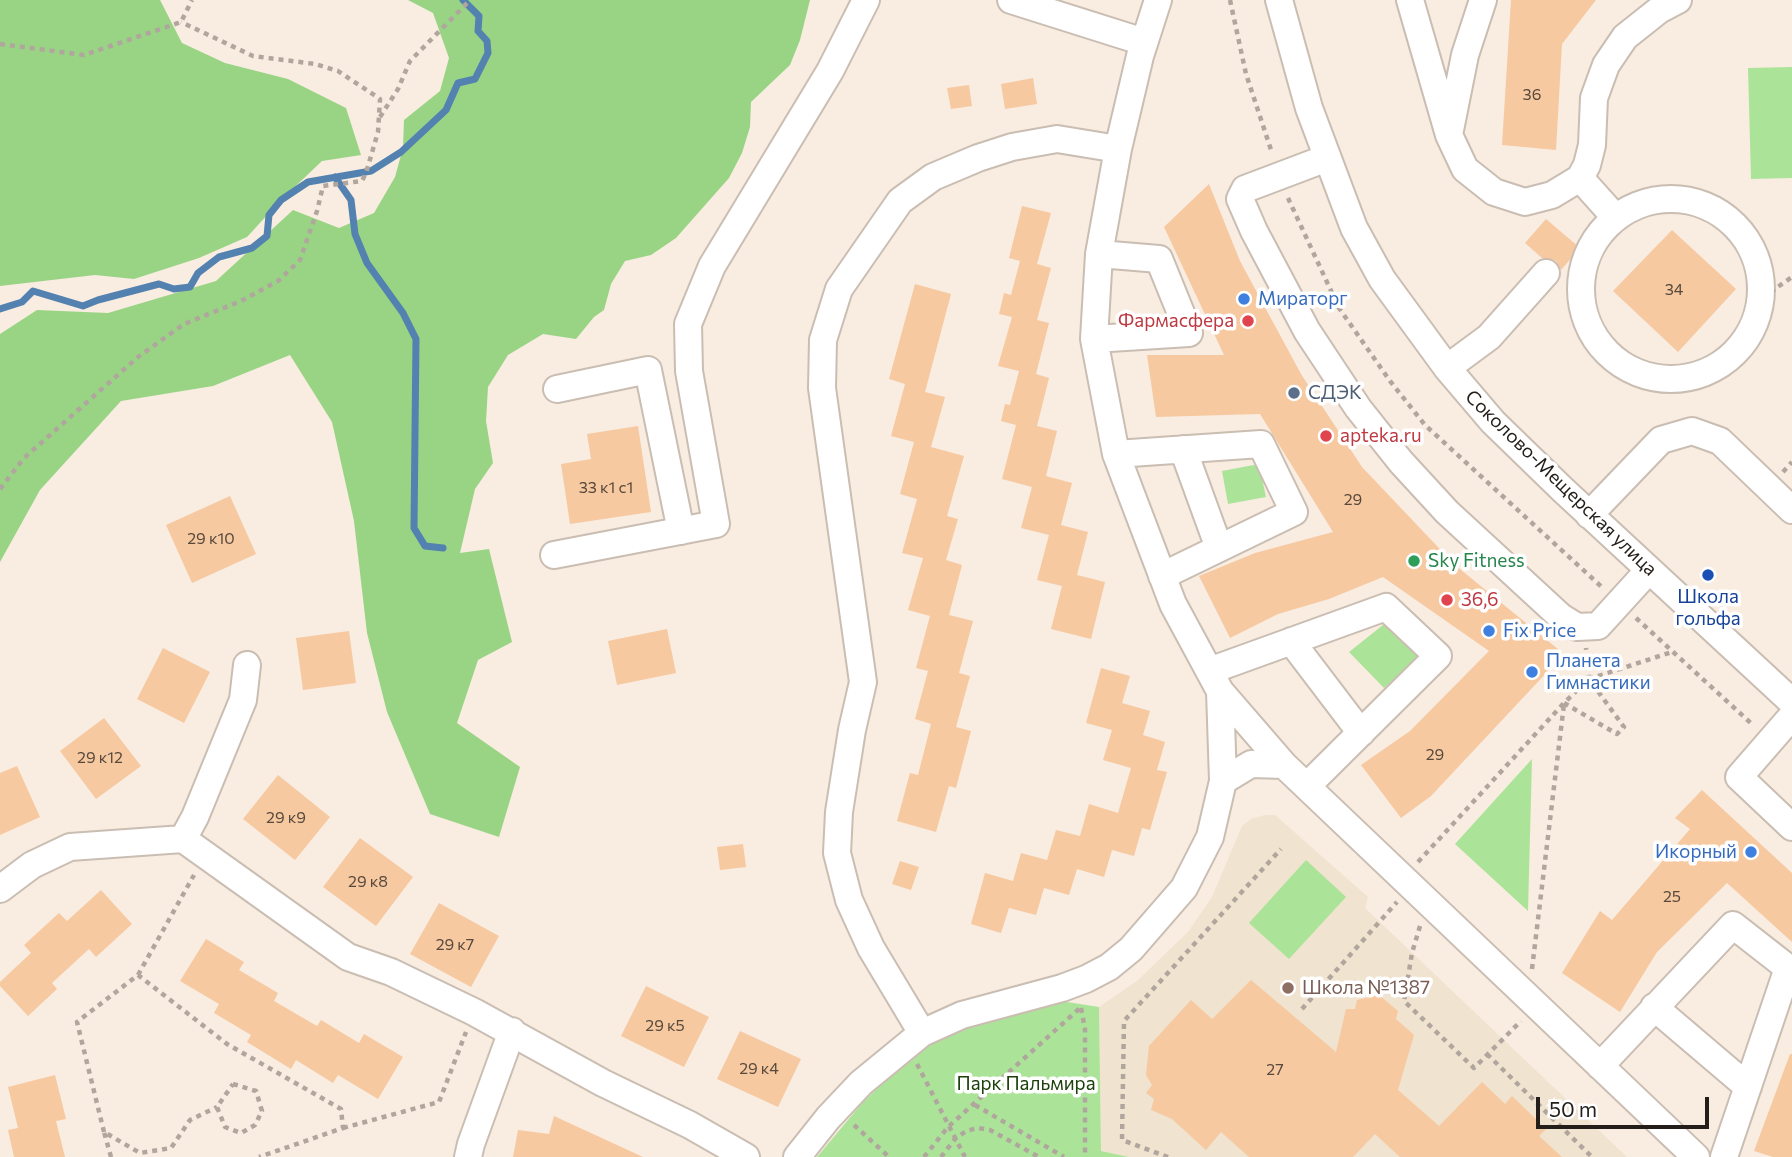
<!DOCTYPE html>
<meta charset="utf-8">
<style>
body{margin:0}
#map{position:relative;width:1792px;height:1157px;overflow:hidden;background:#f9ece1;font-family:Commissioner,sans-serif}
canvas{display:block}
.scale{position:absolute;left:1536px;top:1097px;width:173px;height:32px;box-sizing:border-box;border:4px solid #231e1a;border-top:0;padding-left:9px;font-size:21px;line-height:24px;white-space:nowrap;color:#231e1a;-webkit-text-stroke:5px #fff;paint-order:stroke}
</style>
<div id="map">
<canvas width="1792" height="1157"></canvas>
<div class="scale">50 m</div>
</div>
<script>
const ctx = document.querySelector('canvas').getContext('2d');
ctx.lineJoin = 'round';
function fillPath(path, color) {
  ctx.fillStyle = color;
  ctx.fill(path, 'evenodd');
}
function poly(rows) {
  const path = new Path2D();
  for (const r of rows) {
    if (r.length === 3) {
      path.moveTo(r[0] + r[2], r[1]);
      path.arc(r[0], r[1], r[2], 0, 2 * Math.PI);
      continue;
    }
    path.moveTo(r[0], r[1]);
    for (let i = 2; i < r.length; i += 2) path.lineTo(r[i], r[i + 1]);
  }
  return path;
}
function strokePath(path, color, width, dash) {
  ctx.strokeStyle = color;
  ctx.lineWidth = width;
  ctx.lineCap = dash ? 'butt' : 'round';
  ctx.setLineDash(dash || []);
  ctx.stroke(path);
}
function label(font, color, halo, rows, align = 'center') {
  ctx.font = font + ' Commissioner,sans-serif';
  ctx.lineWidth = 7;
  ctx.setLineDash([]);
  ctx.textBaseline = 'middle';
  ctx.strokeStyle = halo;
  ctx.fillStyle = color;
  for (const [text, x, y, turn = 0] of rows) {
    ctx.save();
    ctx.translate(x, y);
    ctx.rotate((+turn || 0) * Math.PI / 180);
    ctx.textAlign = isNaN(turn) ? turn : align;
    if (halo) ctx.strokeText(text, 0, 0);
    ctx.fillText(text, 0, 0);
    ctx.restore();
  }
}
const industrial = poly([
 [1265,815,1275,815,1368,897,1365,908,1627,1157,1129,1157,1101,1151,1099,1007,1137,981,1188,932,1212,897,1242,826,1251,819]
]);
const green = poly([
 [1792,67,1792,178,1751,179,1748,68],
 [1259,464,1266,497,1228,504,1222,471],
 [1388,621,1421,655,1384,688,1349,652],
 [1532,759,1528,911,1455,844],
 [1306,860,1346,897,1289,959,1249,923],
 [1061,1001,1099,1007,1101,1151,1129,1157,817,1157,863,1102,886,1080,929,1046,972,1024]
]);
const forest = poly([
 [0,0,160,0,182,43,225,63,288,79,346,108,361,155,322,161,281,200,247,237,199,258,134,279,95,275,0,286],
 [408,0,810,0,800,40,790,65,751,102,750,127,742,153,729,178,676,238,651,255,625,261,611,284,604,310,594,317,576,339,543,334,508,355,488,387,486,421,493,463,475,489,460,553,489,549,512,642,478,660,457,723,520,767,499,837,430,814,387,712,367,633,354,521,332,422,290,355,213,386,121,401,40,490,0,562,0,334,37,310,108,313,216,281,293,210,339,228,374,213,395,177,403,148,404,120,440,91,449,58,433,13]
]);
const stream = poly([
 [335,177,351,200,355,234,367,263,403,313,416,339,414,528,425,546,443,548],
 [0,309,22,302,33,291,83,306,98,300,159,284,174,289,190,287,198,273,219,257,252,248,267,236,269,215,281,200,308,182,371,171,401,152,446,110,458,83,475,79,488,53,487,41,478,31,479,16,463,0]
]);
const building = poly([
 [1511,0,1596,0,1562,44,1556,150,1502,145],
 [1033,78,1037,104,1005,109,1001,84],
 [969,85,972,106,951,109,947,88],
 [1209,184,1240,261,1301,374,1362,467,1455,565,1564,654,1431,796,1401,818,1361,765,1410,731,1489,651,1383,577,1329,599,1278,614,1230,638,1199,576,1255,553,1333,532,1260,414,1156,417,1147,355,1224,355,1164,227],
 [1022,206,1051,213,1037,264,1051,268,1037,320,1049,323,1036,374,1049,378,1037,426,1057,431,1046,476,1072,483,1061,525,1088,532,1077,575,1105,582,1091,639,1051,629,1062,586,1037,580,1049,535,1021,528,1032,487,1002,479,1016,425,1001,421,1005,404,1010,405,1019,371,998,366,1012,317,999,314,1004,293,1011,295,1020,261,1009,258],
 [1546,219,1580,248,1561,270,1556,261,1542,258,1525,243],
 [1672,230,1736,289,1678,352,1613,291],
 [915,284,951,294,925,392,945,397,931,447,964,456,947,516,958,519,946,560,962,565,949,615,973,621,959,673,970,676,956,727,971,731,956,788,949,786,936,832,897,821,910,773,918,775,931,724,915,719,928,671,916,668,930,616,908,610,923,558,902,553,917,499,900,494,914,442,891,436,905,384,889,379],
 [638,426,651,512,570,524,561,464,591,459,587,434],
 [230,496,256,554,192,583,166,525],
 [667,629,676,673,617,685,608,641],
 [349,631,356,683,303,690,296,638],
 [163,648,210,672,184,723,137,699],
 [1101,668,1130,676,1122,703,1150,711,1143,735,1165,742,1157,770,1167,772,1150,830,1142,828,1134,856,1112,850,1104,877,1077,869,1069,895,1044,888,1036,915,1009,908,1001,933,971,924,985,873,1013,881,1021,853,1047,860,1056,830,1080,836,1089,804,1118,813,1131,768,1103,760,1112,730,1086,723],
 [104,718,141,766,96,799,60,751],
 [17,766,40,817,0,835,0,773],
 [278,775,330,817,295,860,243,819],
 [1702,790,1792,873,1792,942,1727,883,1657,952,1620,1012,1562,973,1600,911,1612,920,1690,829,1675,818],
 [360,838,413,877,376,926,323,887],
 [743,844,746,867,720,870,717,847],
 [900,861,919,867,911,890,892,884],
 [101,890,132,924,96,957,89,949,52,983,57,989,28,1016,0,986,0,982,31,953,24,945,59,913,67,921],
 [439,903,499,936,471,987,410,954],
 [206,939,244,962,239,970,278,993,274,1001,317,1026,321,1020,359,1043,364,1034,403,1057,378,1099,338,1075,333,1083,296,1060,291,1069,247,1042,251,1035,214,1013,219,1004,180,981],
 [1251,980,1336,1052,1346,1009,1355,1009,1357,1000,1379,995,1398,1011,1396,1019,1414,1035,1398,1090,1439,1126,1482,1082,1505,1104,1512,1096,1546,1129,1539,1136,1562,1157,1400,1157,1375,1134,1353,1157,1249,1157,1221,1132,1206,1150,1172,1119,1151,1110,1154,1099,1146,1093,1152,1085,1146,1075,1149,1046,1191,1000,1212,1019],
 [646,986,709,1017,684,1067,621,1036],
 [740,1031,801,1059,778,1107,717,1079],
 [1790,1054,1792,1054,1792,1157,1773,1157,1754,1151],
 [55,1075,66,1119,56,1121,65,1157,14,1157,8,1130,18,1128,8,1087],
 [554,1116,643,1157,513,1157,518,1130,549,1134]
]);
const path = poly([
 [1230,0,1246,74,1272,153],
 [0,44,84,55,181,22,192,0],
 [380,117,398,89,410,61,470,0],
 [1288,198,1339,308,1390,381,1425,425,1604,589],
 [1762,298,1792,277],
 [1783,472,1792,462],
 [0,489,24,458,138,357,184,324,241,301,278,281,300,260,317,211,323,186,362,181,366,173,378,132,380,99,338,71,315,64,253,56,181,22],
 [1636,618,1754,726],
 [1564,703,1617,734,1624,727,1589,679,1586,648],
 [1418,862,1564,703,1589,679,1672,652],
 [1420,926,1412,953,1404,1001,1474,1068,1521,1021],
 [1532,969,1564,704],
 [138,975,194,875],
 [1081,1008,1085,1029,1085,1157],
 [1302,1009,1397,902],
 [1487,1054,1592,1157],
 [917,1064,965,1157],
 [233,1084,256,1091,262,1111,255,1125,241,1133,225,1127,217,1107,233,1084],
 [975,1105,1064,1157],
 [854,1125,889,1157],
 [343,1128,439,1102,466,1032],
 [104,1132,77,1022,138,975,227,1044,341,1109,343,1128,259,1157],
 [111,1157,104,1132,140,1153,171,1148,190,1120,217,1107],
 [924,1157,948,1127,1080,1008],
 [941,1157,955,1139,966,1131,978,1128,990,1130,1039,1157],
 [1168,1157,1122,1140,1124,1021,1281,849]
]);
const minor = poly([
 [1011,0,1144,42],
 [1158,0,1140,56,1118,149,1099,254,1094,339,1116,454,1173,604,1220,691,1284,765,1696,1157],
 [1279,0,1309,108,1354,228,1382,279,1447,368,1493,422,1562,489,1792,702],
 [1410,0,1449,135,1465,169,1494,192,1525,202,1552,195,1580,178,1587,165,1592,145,1594,98,1606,65,1625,37,1659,10,1678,0],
 [1450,130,1465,55,1483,0],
 [1327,158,1245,189,1240,199,1254,231,1307,331,1358,408,1401,462,1447,512,1561,617,1577,627,1598,626,1649,570],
 [1580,178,1615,217],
 [1671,289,90],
 [1094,339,1189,333,1159,259,1099,254],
 [1447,368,1489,337,1546,273],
 [557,389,648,370,681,531],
 [1183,449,1219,548],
 [1116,454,1261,444,1294,512,1162,576],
 [1589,515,1661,440,1692,431,1720,441,1792,510],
 [554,555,716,524,689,371,688,324,712,266,830,71,866,0],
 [1291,641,1361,733],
 [1209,671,1386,607,1438,656,1307,786],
 [1220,691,1223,781],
 [1792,716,1739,777,1792,827],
 [183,839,195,817,243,700,247,665],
 [0,889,32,865,70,847,183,839,348,957,391,972,474,1012,603,1083,690,1125,746,1157],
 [1654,1007,1748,1087],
 [922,1033,871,948,849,900,837,853,839,812,852,730,863,682,822,388,823,340,839,289,900,201,933,177,978,158,1012,147,1057,139,1118,149],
 [1600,1066,1733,925,1788,968,1724,1157],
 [468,1157,471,1144,512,1031],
 [797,1157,828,1118,861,1083,922,1033,962,1015,1062,988,1086,979,1109,967,1131,949,1184,888,1210,837,1223,781,1251,764,1284,765]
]);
const markers = [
 [1244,299,7,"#3f7fe0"],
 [1248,321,7,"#e0444e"],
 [1294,393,7,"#5c6f8a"],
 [1326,436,7,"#e0444e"],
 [1414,561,7,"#2e9e5b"],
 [1708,575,7,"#1a4fb4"],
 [1447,600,7,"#e0444e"],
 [1489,631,7,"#3f7fe0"],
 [1532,672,7,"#3f7fe0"],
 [1751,852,7,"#3f7fe0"],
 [1288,988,7,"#8d6e63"]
];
const numberNames = [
 ["36",1532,95],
 ["34",1674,290],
 ["33 к1 с1",606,488],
 ["29",1353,500],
 ["29 к10",211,539],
 ["29",1435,755],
 ["29 к12",100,758],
 ["29 к9",286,818],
 ["29 к8",368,882],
 ["25",1672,897],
 ["29 к7",455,945],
 ["29 к5",665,1026],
 ["29 к4",759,1069],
 ["27",1275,1070]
];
const shopNames = [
 ["Мираторг",1258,299],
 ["Fix Price",1503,631],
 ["Планета",1546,661],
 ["Гимнастики",1546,683],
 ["Икорный",1737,852,"right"]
];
const healthNames = [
 ["Фармасфера",1234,321,"right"],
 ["apteka.ru",1340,436],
 ["36,6",1461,600]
];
const serviceNames = [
 ["СДЭК",1308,393]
];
const streetNames = [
 ["Соколово-Мещерская улица",1561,483,44]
];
const leisureNames = [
 ["Sky Fitness",1428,561]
];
const transitNames = [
 ["Школа",1708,597],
 ["гольфа",1708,619]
];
const educationNames = [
 ["Школа №1387",1302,988]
];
const parkNames = [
 ["Парк Пальмира",1026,1084]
];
fillPath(industrial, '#f0e3cf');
fillPath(green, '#abe498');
fillPath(forest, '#99d485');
strokePath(stream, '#5381b0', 7);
fillPath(building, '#f6c9a1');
strokePath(minor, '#cabdb2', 30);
strokePath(path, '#b0a69d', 4.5, [5, 5]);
strokePath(minor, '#fff', 26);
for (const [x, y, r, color] of markers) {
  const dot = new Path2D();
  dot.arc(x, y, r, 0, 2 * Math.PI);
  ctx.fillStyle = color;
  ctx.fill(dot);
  strokePath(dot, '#fff', 2.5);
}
label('16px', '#58493c', null, numberNames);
label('19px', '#366cbe', '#fff', shopNames, 'left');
label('19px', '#be3a42', '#fff', healthNames, 'left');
label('19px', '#4e5e75', '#fff', serviceNames, 'left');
label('19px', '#231e1a', '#fff', streetNames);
label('19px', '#27864d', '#fff', leisureNames, 'left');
label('19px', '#164399', '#fff', transitNames);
label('19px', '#785e54', '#fff', educationNames, 'left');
label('19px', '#1c410b', '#fff', parkNames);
</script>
